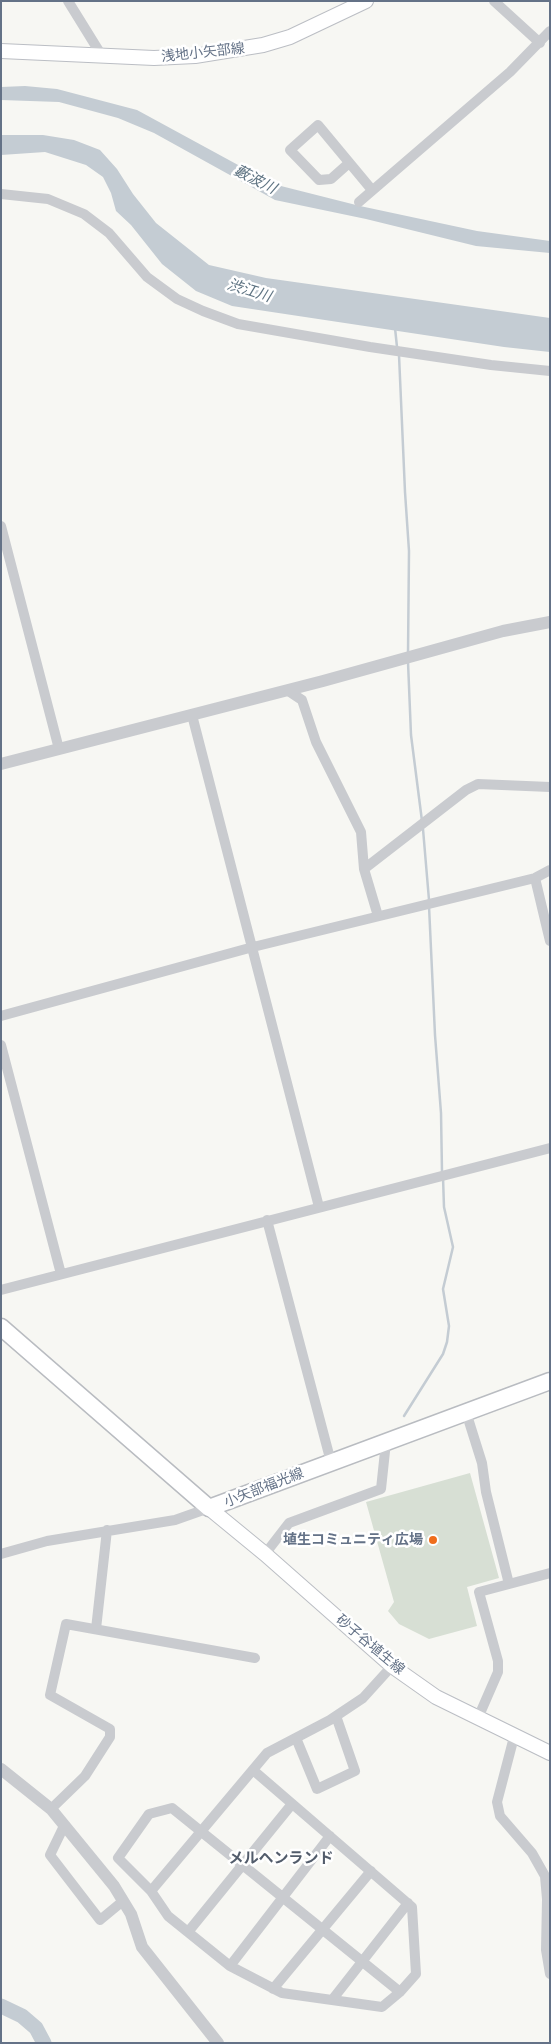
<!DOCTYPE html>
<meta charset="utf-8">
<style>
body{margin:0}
#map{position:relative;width:551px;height:2044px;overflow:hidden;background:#f7f7f3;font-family:Helvetica,sans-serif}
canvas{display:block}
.frame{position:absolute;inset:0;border:2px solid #647287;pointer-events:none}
</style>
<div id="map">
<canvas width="551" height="2044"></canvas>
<div class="frame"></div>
</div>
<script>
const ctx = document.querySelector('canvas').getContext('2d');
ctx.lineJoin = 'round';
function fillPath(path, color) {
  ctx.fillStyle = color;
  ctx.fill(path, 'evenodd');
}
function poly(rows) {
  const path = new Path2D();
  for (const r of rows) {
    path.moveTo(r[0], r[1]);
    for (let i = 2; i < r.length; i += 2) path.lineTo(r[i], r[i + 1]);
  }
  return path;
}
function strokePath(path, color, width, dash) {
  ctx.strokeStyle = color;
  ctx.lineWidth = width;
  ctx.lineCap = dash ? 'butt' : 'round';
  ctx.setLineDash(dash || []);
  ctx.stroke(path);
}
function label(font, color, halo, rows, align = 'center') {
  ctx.font = font + ' Helvetica,"Noto Sans JP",sans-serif';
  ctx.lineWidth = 5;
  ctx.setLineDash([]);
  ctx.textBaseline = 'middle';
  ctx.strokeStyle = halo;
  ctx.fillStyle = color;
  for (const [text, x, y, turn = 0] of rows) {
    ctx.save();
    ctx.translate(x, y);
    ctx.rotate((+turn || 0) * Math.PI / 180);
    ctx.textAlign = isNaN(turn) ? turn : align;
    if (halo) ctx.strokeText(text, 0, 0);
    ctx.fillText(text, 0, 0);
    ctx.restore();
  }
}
const green = poly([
 [470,1473,499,1578,467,1587,477,1626,429,1639,399,1624,388,1611,394,1602,366,1502]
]);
const water = poly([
 [25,86,57,89,137,110,273,184,360,206,477,231,550,241,550,253,476,246,366,219,275,200,154,133,118,118,59,102,1,100,1,87],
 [1,135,43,135,74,140,100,150,117,169,133,194,156,223,209,265,266,278,550,318,550,352,504,347,232,306,196,291,162,264,131,225,116,211,111,193,103,177,86,165,45,152,1,155]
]);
const stream = poly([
 [395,328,397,347],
 [399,355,405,492,409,551,408,654],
 [408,662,411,735,422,821],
 [423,829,429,900],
 [429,906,435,1035,441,1113,442,1172],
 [404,1416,443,1354,447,1342,449,1326,443,1289,453,1247,444,1207,443,1177]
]);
const river = poly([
 [1,2006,22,2016,36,2028,44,2043]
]);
const minor = poly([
 [68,1,102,56],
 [494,1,540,43],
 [349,163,331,179,319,180,290,150,318,125,372,190],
 [1,194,48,199,84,214,109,233,147,277,177,299,203,311,238,324,370,347,491,365,550,371],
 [359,202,510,72,550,31],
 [1,526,59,749],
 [287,690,302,700,316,742,361,832,364,869,378,916],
 [192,715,319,1207],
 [364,869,466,790,478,784,550,787],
 [535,878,550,941],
 [1,1016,253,947,535,878,550,870],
 [1,1045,61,1274],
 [267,1220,331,1462],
 [1,1290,550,1148],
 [466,1412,482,1463,486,1492,509,1584],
 [1,1554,47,1541,175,1520,209,1508],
 [265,1554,289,1523,381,1489,386,1442],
 [96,1629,107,1530],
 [478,1718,498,1672,498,1661,479,1592,550,1573],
 [514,1737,497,1802,500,1816,532,1853,545,1876,547,1899,546,1950,550,1974],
 [296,1738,317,1789,355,1771,336,1716],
 [253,1770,412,1907,416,1974,400,1992,382,2007,282,1993,230,1966,168,1916,151,1891,118,1858,149,1814,172,1808,400,1992],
 [51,1809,85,1776,110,1737,110,1729,50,1695,66,1624,255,1658],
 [64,1826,50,1855,100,1920,123,1901],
 [151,1891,267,1753,330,1720,363,1698,392,1666],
 [188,1932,292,1804],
 [230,1966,330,1836],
 [273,1989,371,1871],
 [332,2000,408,1903]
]);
const tertiary = poly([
 [1,764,323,681,503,631,550,622],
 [1,1769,51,1809,114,1886,131,1914,142,1947,218,2043]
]);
const secondary = poly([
 [1,51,154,58,195,56,263,45,290,37,366,1],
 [209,1508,265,1554,392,1666,436,1697,550,1753]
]);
const primary = poly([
 [1,1327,209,1508,550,1381]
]);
const markers = [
 [433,1540,5,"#ef6d1b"]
];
const streetNames = [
 ["浅地小矢部線",203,53,-6],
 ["小矢部福光線",264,1488,-21],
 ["砂子谷埴生線",370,1645,40]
];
const poiNames = [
 ["埴生コミュニティ広場",423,1540]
];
const waterNames = [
 ["藪波川",255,180,27],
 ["渋江川",249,291,17]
];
const neighbourhoodNames = [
 ["メルヘンランド",281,1859]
];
fillPath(green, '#d7dfd4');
fillPath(water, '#c4ccd3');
strokePath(stream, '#c4ccd3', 2.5);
strokePath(river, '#c4ccd3', 15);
strokePath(secondary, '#bbbec4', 16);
strokePath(primary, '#b9bcc1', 19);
strokePath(minor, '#c9cbcf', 10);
strokePath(tertiary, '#c9cbcf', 12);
strokePath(secondary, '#fff', 14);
strokePath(primary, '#fff', 16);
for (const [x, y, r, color] of markers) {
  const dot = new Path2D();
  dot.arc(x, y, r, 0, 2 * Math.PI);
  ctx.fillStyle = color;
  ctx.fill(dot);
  strokePath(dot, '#fff', 2);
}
label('14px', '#647287', '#fff', streetNames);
label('bold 14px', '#647287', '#fff', poiNames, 'right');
label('italic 15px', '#5f7483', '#fff', waterNames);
label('bold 15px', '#525c6b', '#fff', neighbourhoodNames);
</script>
